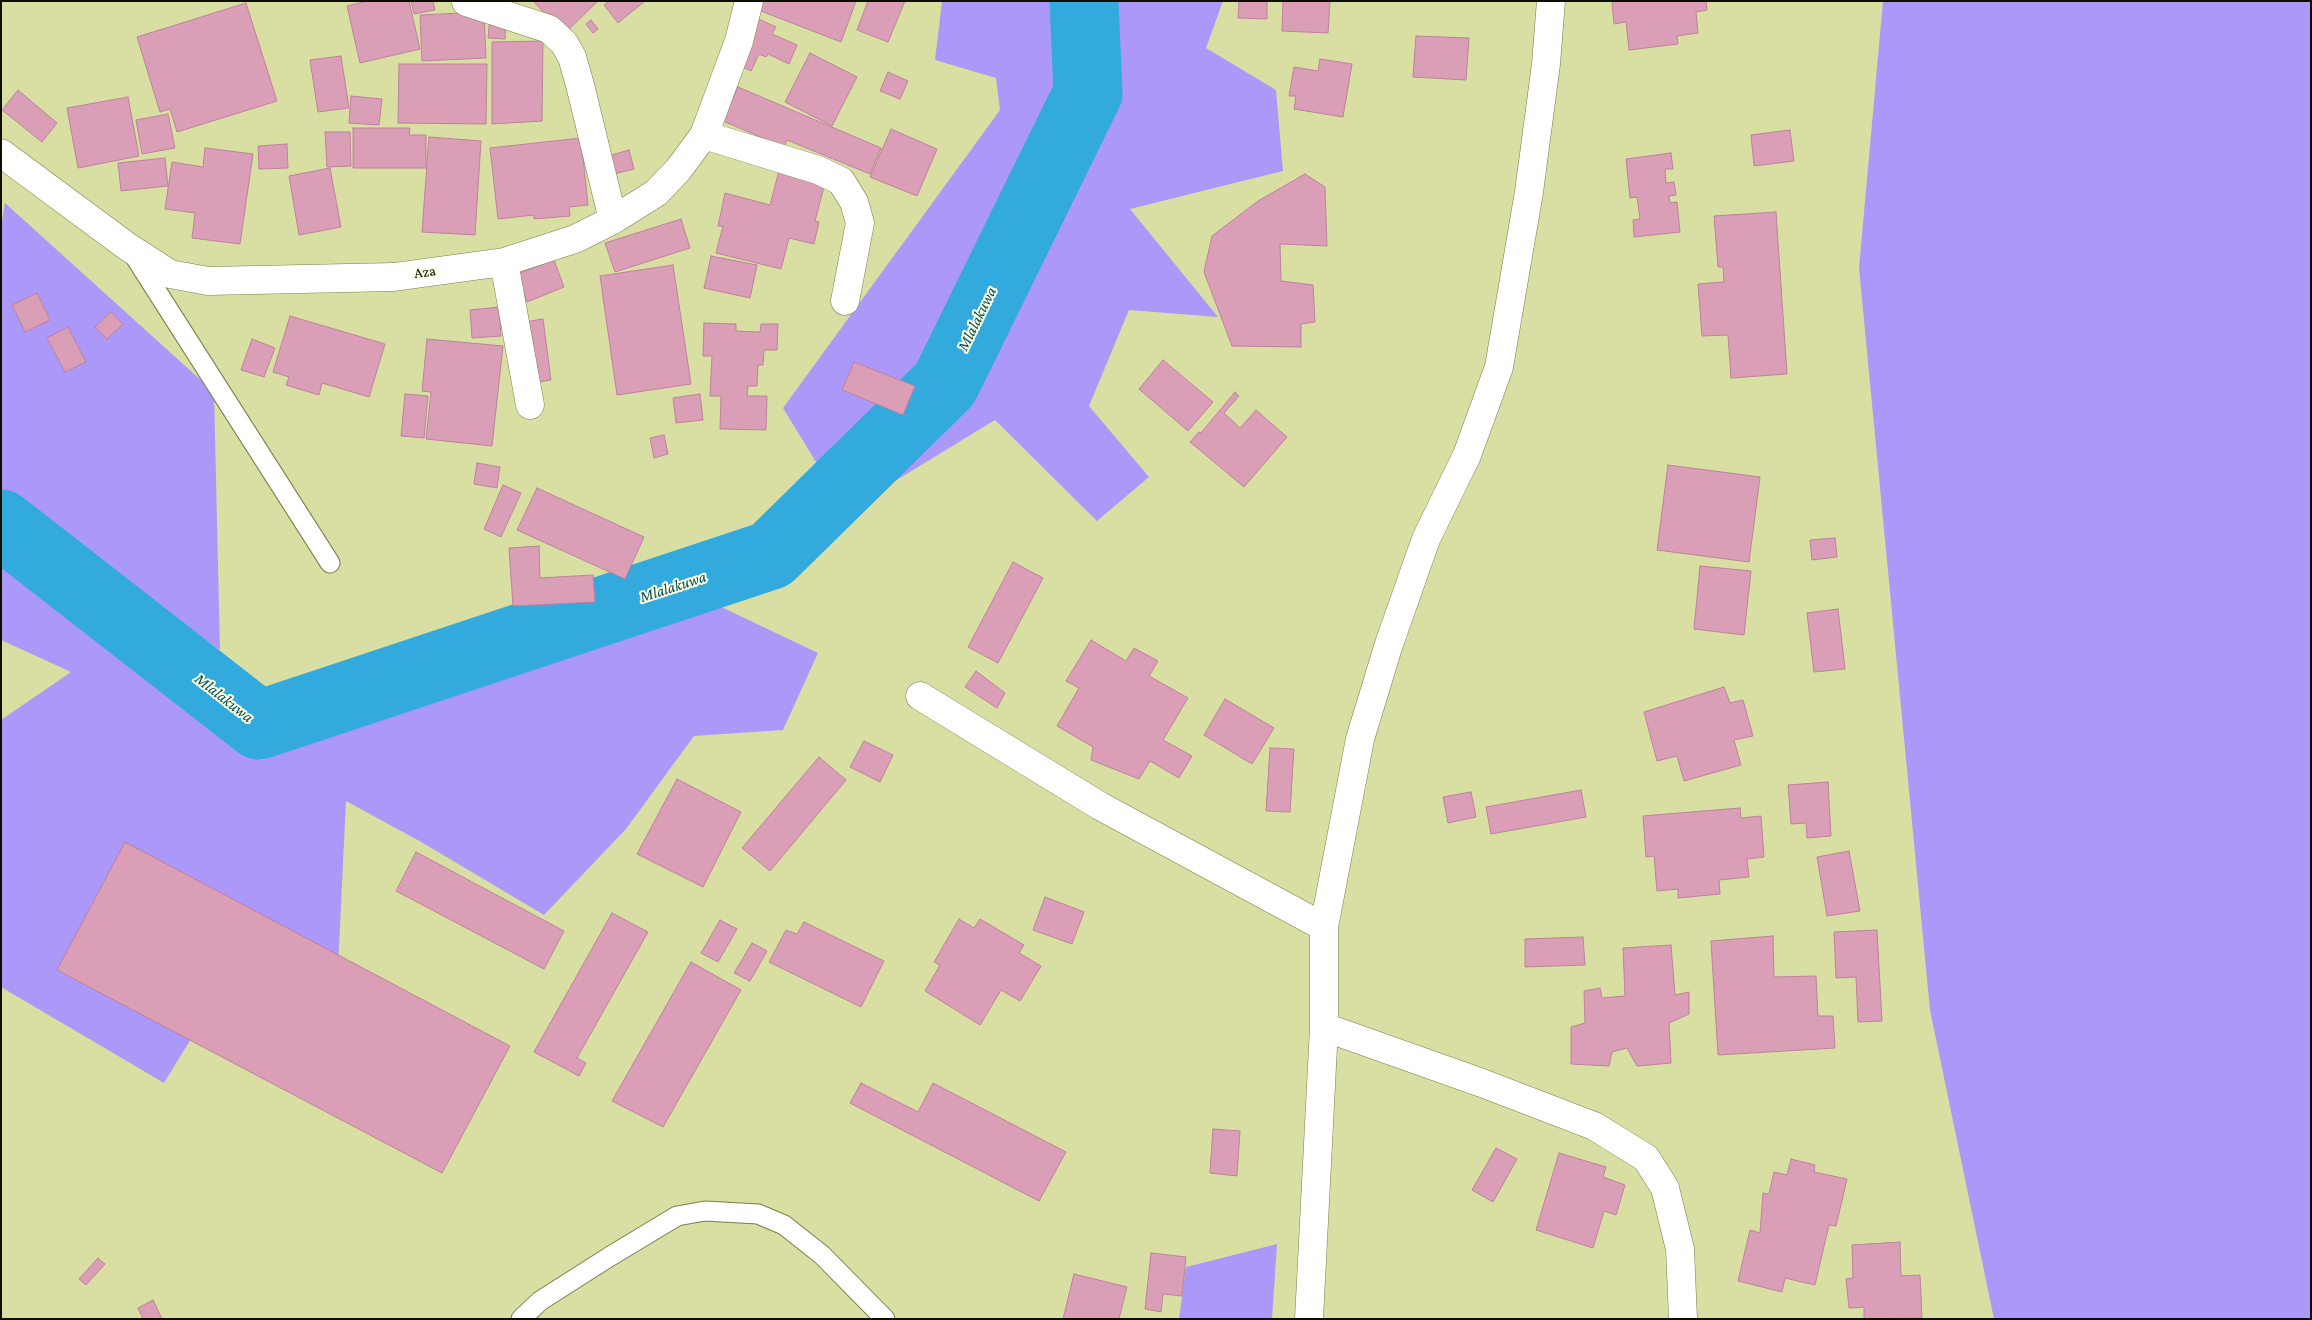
<!DOCTYPE html>
<style>
body{margin:0}
#map{position:relative;width:2312px;height:1320px;overflow:hidden;background:#d9dfa3;font-family:"Crimson Pro",serif}
canvas{display:block}
.frame{position:absolute;inset:0;border:2px solid #0d0e00;pointer-events:none}
</style>
<div id="map">
<canvas width="2312" height="1320"></canvas>
<div class="frame"></div>
</div>
<script>
const ctx = document.querySelector('canvas').getContext('2d');
ctx.lineJoin = 'round';
function fillPath(path, color) {
  ctx.fillStyle = color;
  ctx.fill(path, 'evenodd');
}
function poly(rows) {
  const path = new Path2D();
  for (const r of rows) {
    path.moveTo(r[0], r[1]);
    for (let i = 2; i < r.length; i += 2) path.lineTo(r[i], r[i + 1]);
  }
  return path;
}
function strokePath(path, color, width, dash) {
  ctx.strokeStyle = color;
  ctx.lineWidth = width;
  ctx.lineCap = dash ? 'butt' : 'round';
  ctx.setLineDash(dash || []);
  ctx.stroke(path);
}
function label(font, color, halo, rows, align = 'center') {
  ctx.font = font + ' "Crimson Pro",serif';
  ctx.lineWidth = 4;
  ctx.setLineDash([]);
  ctx.textBaseline = 'middle';
  ctx.strokeStyle = halo;
  ctx.fillStyle = color;
  for (const [text, x, y, turn = 0] of rows) {
    ctx.save();
    ctx.translate(x, y);
    ctx.rotate((+turn || 0) * Math.PI / 180);
    ctx.textAlign = isNaN(turn) ? turn : align;
    if (halo) ctx.strokeText(text, 0, 0);
    ctx.fillText(text, 0, 0);
    ctx.restore();
  }
}
const green = poly([
 [942,1,1223,1,1206,48,1276,90,1283,171,1130,209,1218,317,1129,310,1089,406,1149,477,1097,521,995,420,846,511,783,408,1000,110,996,78,935,60],
 [1883,1,2311,1,2311,1319,1994,1319,1930,1010,1859,268],
 [5,203,214,392,220,650,1,496,1,227],
 [1,554,261,760,717,605,818,653,783,730,694,736,626,829,544,915,423,843,346,801,336,1010,246,949,164,1083,1,987,1,720,71,672,1,640],
 [1277,1244,1272,1319,1179,1319,1186,1267]
]);
const river = poly([
 [1,524,259,725,771,555,945,384,1088,93,1084,1]
]);
const building = poly([
 [367,1,409,1,420,49,360,63,347,6,367,1],
 [411,1,433,1,435,10,414,14,411,1],
 [533,1,598,1,564,34,533,1],
 [609,1,645,1,618,23,604,5,609,1],
 [756,1,856,1,841,42,753,8,756,1],
 [868,1,905,1,888,42,857,30,868,1],
 [1239,1,1267,1,1267,19,1238,18,1239,1],
 [1283,1,1330,1,1328,33,1282,31,1283,1],
 [1612,1,1706,1,1707,10,1696,12,1698,33,1677,36,1678,44,1629,50,1626,22,1614,24,1612,1],
 [246,3,277,101,177,132,170,109,160,112,137,37,246,3],
 [484,12,486,58,422,61,420,15,484,12],
 [490,17,506,19,505,39,488,38,490,17],
 [754,17,776,27,772,34,797,45,789,64,768,54,766,57,759,54,751,71,740,66,754,17],
 [591,20,598,29,593,33,586,24,591,20],
 [1416,36,1469,38,1466,80,1413,77,1416,36],
 [543,41,542,121,492,124,492,42,543,41],
 [810,53,857,77,832,126,785,102,810,53],
 [341,56,349,108,318,112,310,60,341,56],
 [1320,59,1352,64,1343,117,1294,109,1296,96,1289,96,1294,67,1318,71,1320,59],
 [399,64,487,64,486,124,398,123,399,64],
 [888,72,908,81,900,99,880,91,888,72],
 [738,87,881,148,870,174,787,140,784,147,723,121,738,87],
 [18,90,57,123,42,142,2,110,18,90],
 [351,96,382,99,379,125,349,123,351,96],
 [128,97,139,156,78,168,67,108,128,97],
 [168,114,175,148,142,154,136,120,168,114],
 [353,128,410,128,409,135,426,135,426,168,353,168,353,128],
 [891,129,937,149,917,196,870,177,891,129],
 [1790,130,1794,161,1754,166,1751,135,1790,130],
 [325,132,350,132,351,166,327,167,325,132],
 [429,137,481,141,475,235,422,232,429,137],
 [581,138,588,205,569,207,570,216,534,219,534,215,498,219,490,148,581,138],
 [287,144,288,168,259,169,258,146,287,144],
 [205,148,253,154,240,244,192,238,195,213,165,209,172,162,203,167,205,148],
 [629,150,634,169,610,175,605,157,629,150],
 [1671,153,1673,169,1665,169,1666,183,1674,182,1676,195,1669,196,1670,203,1677,202,1680,232,1634,237,1633,220,1640,219,1637,197,1630,198,1626,159,1671,153],
 [165,158,168,186,121,191,118,163,165,158],
 [780,167,826,179,815,221,819,222,814,244,789,238,781,269,716,253,723,226,718,226,725,193,770,205,780,167],
 [330,168,341,227,299,235,289,176,330,168],
 [1305,174,1325,187,1327,246,1280,244,1281,281,1313,285,1315,322,1301,324,1301,347,1232,346,1204,272,1212,236,1258,201,1305,174],
 [1776,212,1787,374,1731,378,1728,335,1702,336,1698,284,1724,282,1723,267,1718,267,1714,216,1776,212],
 [681,219,690,248,615,272,605,243,681,219],
 [711,256,757,265,750,298,704,288,711,256],
 [554,260,564,287,527,302,517,274,554,260],
 [673,265,691,384,617,395,600,276,673,265],
 [37,293,50,320,25,332,12,305,37,293],
 [499,307,501,336,472,338,470,310,499,307],
 [111,312,123,324,107,339,95,327,111,312],
 [290,316,385,344,369,397,322,383,319,395,286,385,289,377,273,372,290,316],
 [543,319,551,380,532,383,524,322,543,319],
 [704,323,736,324,736,331,760,332,761,324,778,324,777,350,764,350,763,365,758,365,757,386,748,386,747,396,767,396,766,430,720,429,721,396,710,396,712,356,703,356,704,323],
 [68,327,86,362,65,372,47,338,68,327],
 [252,339,275,348,264,377,241,370,252,339],
 [427,339,503,346,492,446,426,439,431,392,422,391,427,339],
 [1163,360,1213,402,1188,431,1139,389,1163,360],
 [854,362,915,386,903,415,842,390,854,362],
 [1235,392,1239,396,1224,413,1240,428,1256,410,1287,437,1244,487,1190,442,1199,432,1201,433,1235,392],
 [405,394,428,396,424,438,401,436,405,394],
 [700,394,703,420,676,423,673,398,700,394],
 [664,435,668,454,654,458,650,438,664,435],
 [477,463,500,467,497,488,474,484,477,463],
 [1668,465,1760,477,1749,562,1657,550,1668,465],
 [503,485,521,493,501,537,484,529,503,485],
 [537,488,644,537,625,579,517,530,537,488],
 [1835,538,1837,557,1812,560,1810,540,1835,538],
 [539,546,540,578,593,575,595,602,513,606,509,548,539,546],
 [1013,562,1043,578,998,663,968,647,1013,562],
 [1700,566,1751,571,1744,635,1694,629,1700,566],
 [1838,609,1845,669,1814,672,1807,613,1838,609],
 [1091,640,1126,661,1134,648,1158,661,1149,676,1188,698,1163,740,1192,756,1179,778,1150,761,1139,779,1091,760,1093,747,1057,726,1079,688,1066,681,1091,640],
 [976,671,1005,693,997,708,965,687,976,671],
 [1724,687,1730,703,1743,700,1753,736,1734,740,1741,765,1684,781,1677,756,1657,761,1644,712,1724,687],
 [1225,699,1274,728,1252,764,1204,735,1225,699],
 [864,741,893,755,880,782,850,767,864,741],
 [1270,748,1294,749,1290,812,1266,811,1270,748],
 [819,757,846,780,770,871,742,848,819,757],
 [677,779,741,812,703,887,637,854,677,779],
 [1828,782,1831,836,1807,838,1806,823,1791,824,1788,785,1828,782],
 [1581,790,1586,817,1491,834,1486,807,1581,790],
 [1471,792,1476,817,1448,823,1443,797,1471,792],
 [1740,808,1741,818,1761,816,1764,857,1747,859,1749,877,1719,880,1720,894,1678,898,1678,889,1657,891,1654,856,1646,857,1643,816,1740,808],
 [125,842,510,1046,442,1173,57,970,125,842],
 [1849,851,1860,911,1827,916,1817,857,1849,851],
 [416,852,564,931,544,969,396,891,416,852],
 [1045,897,1084,912,1072,944,1033,930,1045,897],
 [612,913,648,932,577,1058,586,1063,579,1076,534,1052,612,913],
 [959,919,974,928,980,919,1024,945,1019,953,1041,966,1020,1001,1001,990,980,1025,925,991,940,965,934,962,959,919],
 [720,920,737,929,718,962,701,953,720,920],
 [804,922,884,961,861,1007,769,962,786,930,797,934,804,922],
 [1877,930,1882,1021,1858,1022,1856,977,1836,978,1834,932,1877,930],
 [1773,936,1774,977,1816,976,1818,1016,1833,1016,1835,1048,1718,1055,1711,941,1773,936],
 [1583,937,1585,965,1525,967,1525,939,1583,937],
 [752,943,767,951,750,981,734,973,752,943],
 [1671,945,1675,995,1689,992,1689,1014,1669,1023,1671,1063,1637,1066,1627,1048,1612,1052,1609,1066,1571,1064,1571,1027,1585,1023,1584,991,1600,988,1602,998,1625,996,1623,948,1671,945],
 [691,962,741,990,663,1127,612,1101,691,962],
 [861,1083,918,1112,933,1083,1066,1152,1039,1201,850,1103,861,1083],
 [1213,1129,1240,1131,1237,1176,1210,1173,1213,1129],
 [1496,1148,1517,1159,1493,1202,1472,1190,1496,1148],
 [1559,1153,1606,1167,1603,1177,1625,1185,1616,1215,1604,1211,1593,1248,1536,1230,1559,1153],
 [1791,1159,1815,1165,1814,1172,1847,1179,1836,1226,1829,1225,1815,1285,1785,1278,1782,1292,1738,1281,1750,1230,1760,1233,1763,1193,1769,1194,1774,1172,1787,1175,1791,1159],
 [1900,1242,1901,1276,1920,1275,1922,1318,1864,1319,1864,1307,1849,1308,1846,1279,1853,1278,1852,1245,1900,1242],
 [1151,1253,1186,1257,1182,1296,1163,1294,1161,1312,1145,1309,1151,1253],
 [98,1258,105,1264,86,1285,79,1279,98,1258],
 [1074,1274,1127,1287,1119,1319,1063,1319,1074,1274],
 [153,1300,162,1319,143,1319,138,1308,153,1300]
]);
const service = poly([
 [133,254,330,563],
 [521,1319,540,1301,609,1257,677,1216,705,1211,758,1214,784,1225,822,1255,885,1319]
]);
const minor = poly([
 [466,2,549,29,564,43,572,57,580,85,613,220],
 [704,135,818,170,841,181,854,202,860,223,845,301],
 [1,153,128,247,170,274,208,281,394,277,504,262,575,239,613,220,656,193,678,170,704,135,739,41,749,1],
 [504,262,530,405],
 [920,696,1100,806,1324,927],
 [1324,1027,1482,1083,1594,1126,1646,1158,1665,1188,1680,1249,1683,1319],
 [1309,1319,1324,1027,1324,927,1360,739,1389,644,1426,539,1467,455,1499,367,1529,192,1546,64,1551,1]
]);
const streetNames = [
 ["Aza",425,272,-8]
];
const waterNames = [
 ["Mlalakuwa",977,319,-64],
 ["Mlalakuwa",673,587,-18],
 ["Mlalakuwa",224,698,38]
];
fillPath(green, '#ac98f9');
strokePath(river, '#33aade', 69);
fillPath(building, '#da9eb7');
strokePath(building, '#bc829b', 1);
strokePath(service, '#7a7e46', 21);
strokePath(minor, '#7a7e46', 29);
strokePath(service, '#fff', 19);
strokePath(minor, '#fff', 28);
label('15px', '#0d0e00', '#fafddf', streetNames);
label('italic 16px', '#034862', '#fafddf', waterNames);
</script>
